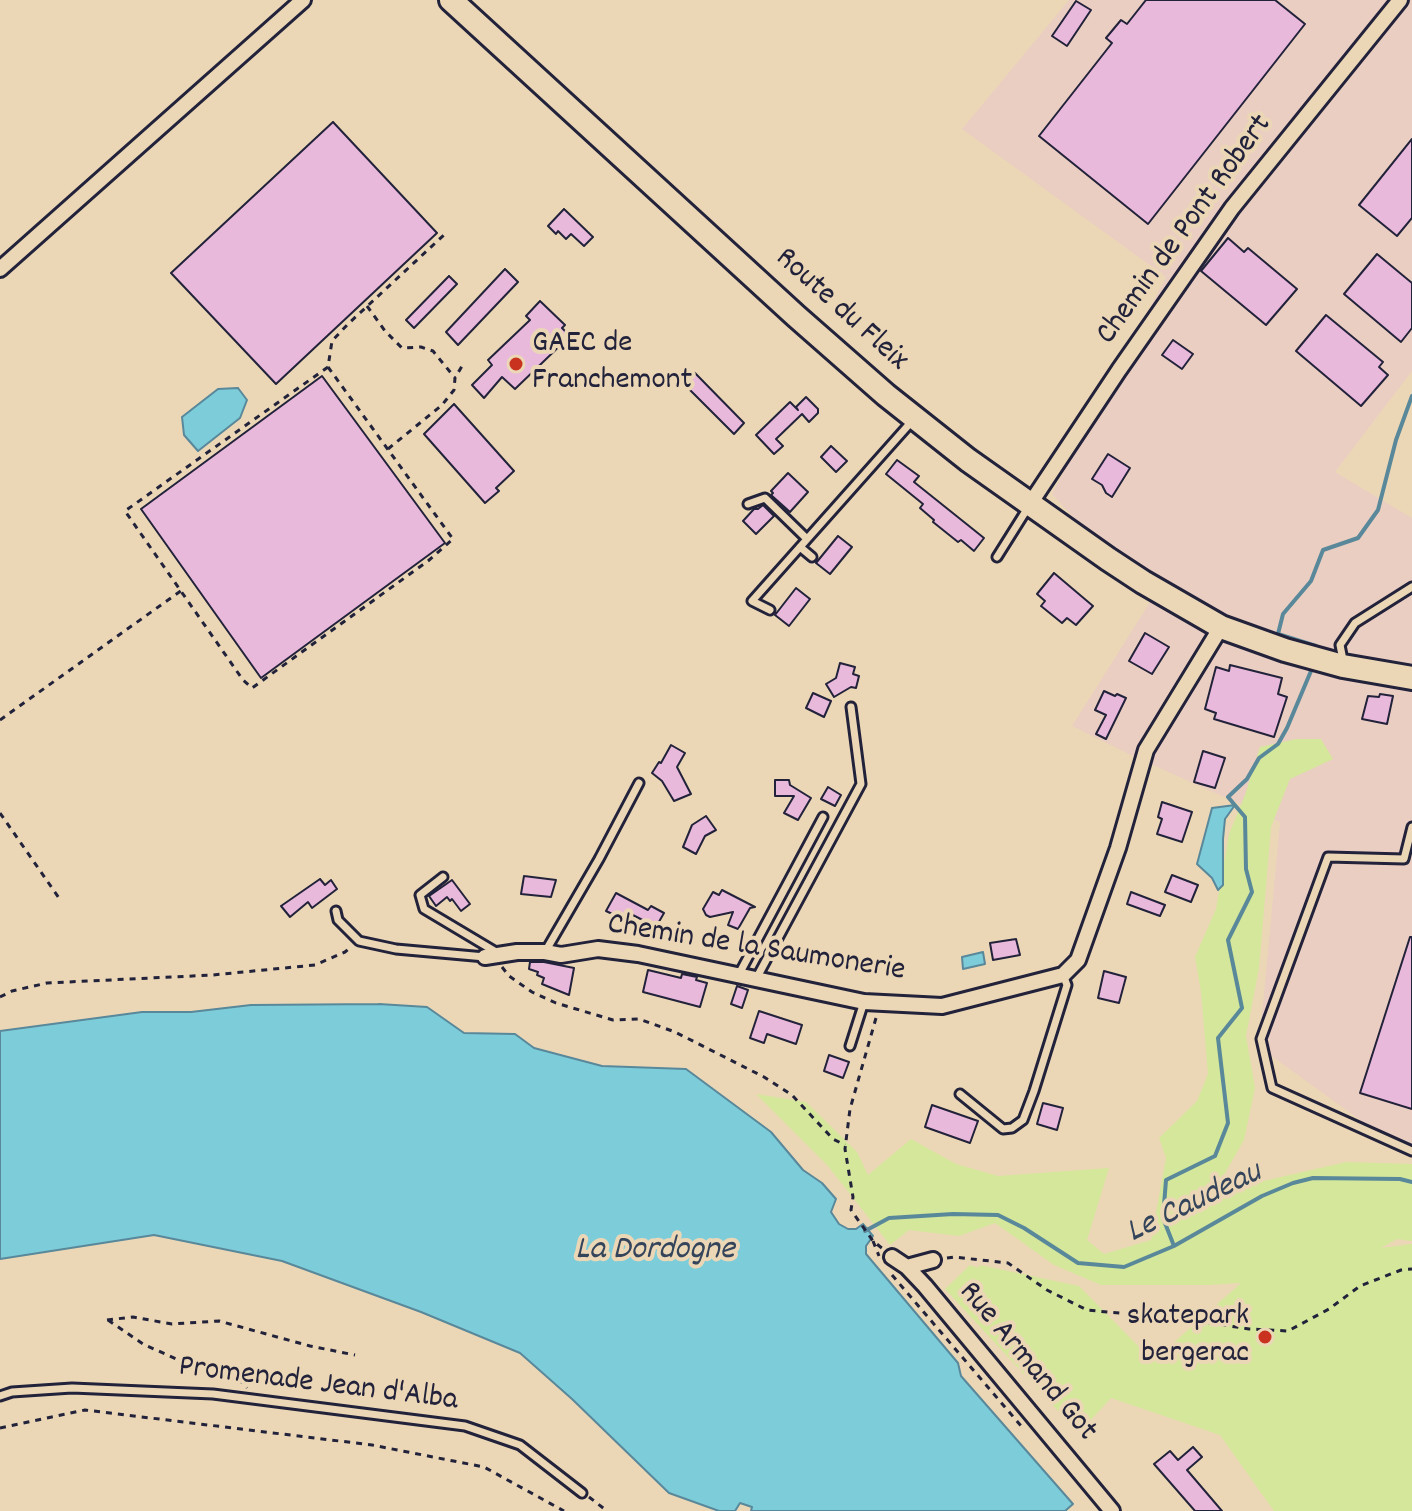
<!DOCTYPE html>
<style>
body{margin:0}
canvas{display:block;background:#ebd7b6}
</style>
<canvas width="1412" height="1511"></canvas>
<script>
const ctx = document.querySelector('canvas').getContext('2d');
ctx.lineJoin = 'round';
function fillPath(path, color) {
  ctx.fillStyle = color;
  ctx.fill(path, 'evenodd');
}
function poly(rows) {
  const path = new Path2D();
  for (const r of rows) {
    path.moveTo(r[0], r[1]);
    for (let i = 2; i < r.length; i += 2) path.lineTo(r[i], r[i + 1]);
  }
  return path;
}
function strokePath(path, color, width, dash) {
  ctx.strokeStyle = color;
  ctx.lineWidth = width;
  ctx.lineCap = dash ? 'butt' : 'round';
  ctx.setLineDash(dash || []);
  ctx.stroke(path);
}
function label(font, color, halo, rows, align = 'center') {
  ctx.font = font + ' Dekko,sans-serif';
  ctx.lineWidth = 8;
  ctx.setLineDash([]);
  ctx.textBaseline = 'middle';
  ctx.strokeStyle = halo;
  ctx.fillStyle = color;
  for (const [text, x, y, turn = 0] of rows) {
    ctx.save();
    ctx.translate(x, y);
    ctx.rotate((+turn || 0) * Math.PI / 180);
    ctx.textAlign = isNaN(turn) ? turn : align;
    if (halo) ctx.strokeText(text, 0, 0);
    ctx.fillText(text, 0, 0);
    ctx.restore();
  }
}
const built = poly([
 [1069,0,1412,0,1412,371,1335,472,1412,518,1412,1147,1378,1133,1259,1047,1280,822,1137,758,1072,726,1150,602,1052,494,1166,277,962,129]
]);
const green = poly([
 [1296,739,1321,739,1333,759,1290,779,1271,827,1259,968,1246,1036,1255,1088,1244,1140,1220,1182,1229,1189,1346,1162,1412,1164,1412,1241,1397,1239,1381,1248,1412,1244,1412,1511,1274,1511,1220,1435,1111,1398,1087,1424,1074,1428,945,1289,970,1265,978,1268,980,1265,1079,1286,1153,1361,1241,1283,1207,1285,1101,1285,1054,1265,995,1223,959,1236,909,1230,890,1245,828,1166,756,1094,806,1102,857,1152,868,1175,911,1139,956,1164,998,1176,1109,1168,1087,1240,1104,1254,1151,1240,1166,1158,1159,1138,1197,1101,1208,1074,1201,992,1195,957,1216,909,1229,834,1245,795,1260,747]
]);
const water = poly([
 [238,388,247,400,240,418,198,451,184,435,182,417,218,389,238,388],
 [1235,805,1225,819,1223,839,1223,885,1218,890,1212,878,1197,864,1212,808,1235,805],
 [983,952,985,964,963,969,962,957,983,952],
 [379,1004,427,1007,464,1033,515,1034,534,1048,602,1066,686,1069,771,1132,803,1170,822,1183,836,1199,831,1212,839,1224,848,1229,856,1229,863,1224,873,1236,866,1246,866,1254,958,1363,961,1376,1073,1504,1065,1511,751,1511,752,1507,740,1503,735,1511,719,1511,669,1493,572,1399,520,1353,421,1312,282,1261,154,1235,0,1259,0,1031,142,1012,191,1012,251,1005,379,1004]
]);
const stream = poly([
 [1316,646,1278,634,1283,614,1311,581,1323,550,1358,538,1378,510,1396,440,1412,396],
 [865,1231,889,1218,953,1214,998,1215,1024,1228,1078,1263,1124,1267,1174,1246,1262,1196,1293,1183,1313,1178,1400,1179,1412,1182],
 [1174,1246,1163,1218,1166,1180,1215,1156,1228,1123,1218,1038,1242,1008,1228,940,1252,892,1246,869,1245,817,1228,797,1247,779,1259,758,1278,744,1287,728,1311,671]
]);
const building = poly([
 [1146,0,1275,0,1305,24,1148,224,1039,136,1112,43,1106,38,1121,20,1127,24,1146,0],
 [1076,1,1091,10,1067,46,1052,36,1076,1],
 [333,122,437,233,276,384,171,273,333,122],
 [1412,139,1412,218,1397,236,1359,205,1412,139],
 [564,209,593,237,584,246,571,234,566,239,558,231,556,234,548,226,564,209],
 [1228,238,1244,252,1248,248,1297,289,1266,325,1201,271,1228,238],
 [1377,254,1412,283,1412,328,1401,342,1344,294,1377,254],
 [505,269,518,282,458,345,446,332,505,269],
 [449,276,457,284,414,328,406,320,449,276],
 [540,301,565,325,562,328,570,336,515,389,502,377,484,398,472,385,492,365,488,360,530,320,526,316,540,301],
 [1326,315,1383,362,1379,367,1388,375,1361,406,1296,351,1326,315],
 [1173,340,1193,354,1182,369,1162,355,1173,340],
 [694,372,744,423,734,434,683,383,694,372],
 [322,376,445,543,261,678,141,509,322,376],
 [806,397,818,409,818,413,809,422,802,414,776,439,783,446,774,454,756,435,790,402,798,410,796,407,806,397],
 [454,404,514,471,496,488,499,491,485,503,424,434,454,404],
 [831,446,847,461,836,472,821,457,831,446],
 [1108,454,1130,468,1112,497,1106,493,1102,485,1092,479,1108,454],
 [897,460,919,476,914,482,984,538,974,551,961,540,958,542,933,522,934,520,920,508,923,504,886,474,897,460],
 [788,473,808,492,790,512,771,495,773,493,771,491,788,473],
 [763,505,774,516,756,534,743,521,754,509,758,509,763,505],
 [838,536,852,547,830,574,816,563,838,536],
 [1054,573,1093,606,1076,625,1067,618,1062,623,1041,606,1045,601,1037,594,1054,573],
 [796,588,810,599,789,626,775,615,796,588],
 [1145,633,1169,647,1152,674,1129,661,1145,633],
 [840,663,855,667,853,674,859,676,856,688,851,687,834,697,826,684,836,678,840,663],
 [1230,665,1282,678,1278,694,1287,697,1274,737,1214,719,1216,713,1205,709,1216,667,1229,671,1230,665],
 [1104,691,1115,696,1117,694,1126,698,1106,739,1096,734,1106,715,1095,710,1104,691],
 [813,693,831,701,824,717,806,708,813,693],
 [1380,694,1393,696,1387,724,1362,719,1368,696,1379,697,1380,694],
 [671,745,685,753,677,767,691,794,674,801,662,781,652,773,659,762,661,763,671,745],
 [1203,751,1225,758,1215,788,1194,782,1203,751],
 [775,780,789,780,790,785,811,798,798,820,784,813,794,796,775,796,775,780],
 [828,787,841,795,835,806,821,799,828,787],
 [1162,802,1192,812,1182,842,1157,834,1162,819,1158,817,1162,802],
 [706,816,716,830,705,836,696,854,683,847,692,825,706,816],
 [1172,875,1198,885,1191,902,1165,892,1172,875],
 [524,876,556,880,551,897,521,894,524,876],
 [320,879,325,885,331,880,337,889,312,908,308,902,290,917,281,906,320,879],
 [452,880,470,904,461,911,452,899,450,901,447,897,436,906,429,896,452,880],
 [722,890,755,907,750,908,738,929,728,925,733,912,710,917,706,915,703,909,713,892,719,895,722,890],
 [1131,892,1165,905,1160,916,1127,904,1131,892],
 [616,893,648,910,651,906,664,913,656,927,629,913,625,920,606,911,616,893],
 [1410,937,1412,937,1412,1109,1360,1093,1410,937],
 [1016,939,1020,955,993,960,990,943,1016,939],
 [530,962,544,962,574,968,569,995,542,984,544,978,537,975,538,972,529,969,530,962],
 [648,970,681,978,682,974,697,977,696,980,707,983,700,1007,643,992,648,970],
 [1104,971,1126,977,1119,1003,1098,998,1104,971],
 [737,986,748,990,742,1008,731,1004,737,986],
 [759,1011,802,1025,796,1044,767,1034,764,1043,750,1038,759,1011],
 [829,1055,849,1062,843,1078,824,1071,829,1055],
 [1043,1103,1063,1108,1057,1130,1037,1124,1043,1103],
 [932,1105,978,1121,970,1143,925,1127,932,1105],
 [1193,1447,1202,1457,1187,1470,1222,1511,1195,1511,1154,1464,1170,1451,1178,1460,1193,1447]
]);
const path = poly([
 [367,306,385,331,402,348,421,347,433,351,455,378],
 [328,367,453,539,428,561,252,688,243,680,125,511,328,367,332,341,348,324,445,234],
 [388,449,442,405,454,390,455,378,462,366],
 [0,720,182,590],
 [0,813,59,898],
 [502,967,509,976,532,992,556,1003,613,1020,639,1019,675,1032,764,1077,792,1095,833,1139,845,1145],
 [0,997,12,991,47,983,213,975,315,965,345,952,352,946],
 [876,1018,850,1109,845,1149,853,1197,851,1210,873,1241,883,1249],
 [873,1241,879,1256],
 [947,1258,954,1257,1008,1263,1047,1290,1087,1310,1191,1320,1249,1329,1288,1331,1329,1309,1360,1286,1401,1270,1412,1269],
 [892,1275,1022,1427],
 [107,1320,133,1317,172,1324,219,1321,310,1346,355,1355],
 [108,1320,143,1344,185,1363,242,1382,247,1388],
 [0,1428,85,1410,372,1445,484,1467,564,1511],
 [589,1497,607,1511]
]);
const service = poly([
 [748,504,765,498,807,539],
 [800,547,812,557],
 [997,557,1029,506],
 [770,610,752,601,913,420],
 [1343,660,1340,645,1355,623,1412,587],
 [1412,827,1404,859,1328,857,1261,1039,1272,1088,1412,1151],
 [443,877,420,895,424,909,496,952],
 [336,911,338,920,359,941,396,949,485,957],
 [545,952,599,859,639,783],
 [738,976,823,817],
 [756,979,861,784,851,707],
 [850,1046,864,1002],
 [960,1094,1003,1129,1012,1128,1023,1120,1034,1091,1067,985,1063,975],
 [0,1396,12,1392,72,1388,213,1394,465,1426,520,1445,582,1493]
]);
const minor = poly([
 [0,269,303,0],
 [1030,504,1119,370,1232,208,1400,0],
 [485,957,517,952,545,952,561,955,598,949,638,954,864,1002,942,1006,1063,975,1078,960,1118,848,1146,750,1221,627],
 [892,1257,907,1267,925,1286,1112,1511],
 [907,1267,933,1260]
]);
const secondary = poly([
 [451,0,796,316,886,395,968,460,1108,559,1143,582,1221,627,1285,650,1343,666,1412,678]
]);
const markers = [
 [516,364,8,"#c8321e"],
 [1265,1337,8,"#c8321e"]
];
const streetNames = [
 ["Chemin de Pont Robert",1186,231,-54],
 ["Route du Fleix",840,311,42],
 ["Chemin de la Saumonerie",756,950,9],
 ["Rue Armand Got",1026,1363,50],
 ["Promenade Jean d'Alba",318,1386,7]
];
const poiNames = [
 ["GAEC de",532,346],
 ["Franchemont",532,383],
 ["skatepark",1249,1319,"right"],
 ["bergerac",1249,1356,"right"]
];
const waterNames = [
 ["Le Caudeau",1195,1205,-26],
 ["La Dordogne",655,1252]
];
fillPath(built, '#eacec1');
fillPath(green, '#d5e79b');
fillPath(water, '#7dccd9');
strokePath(water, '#59889a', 2);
strokePath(stream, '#59889a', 4);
fillPath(building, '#e9b9db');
strokePath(building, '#22223b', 2);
strokePath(service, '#22223b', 13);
strokePath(minor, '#22223b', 20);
strokePath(secondary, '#22223b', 28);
strokePath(path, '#22223b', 3, [6, 6]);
strokePath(service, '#ebd7b6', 7);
strokePath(minor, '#ebd7b6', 14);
strokePath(secondary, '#ebd7b6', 22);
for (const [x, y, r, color] of markers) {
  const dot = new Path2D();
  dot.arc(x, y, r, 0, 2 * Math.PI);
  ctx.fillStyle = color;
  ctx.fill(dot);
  strokePath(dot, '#ebd7b6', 3);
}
label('32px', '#22223b', '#ebd7b6', streetNames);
label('32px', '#22223b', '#ebd7b6', poiNames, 'left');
label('italic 34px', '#34445b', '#ebd7b6', waterNames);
</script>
